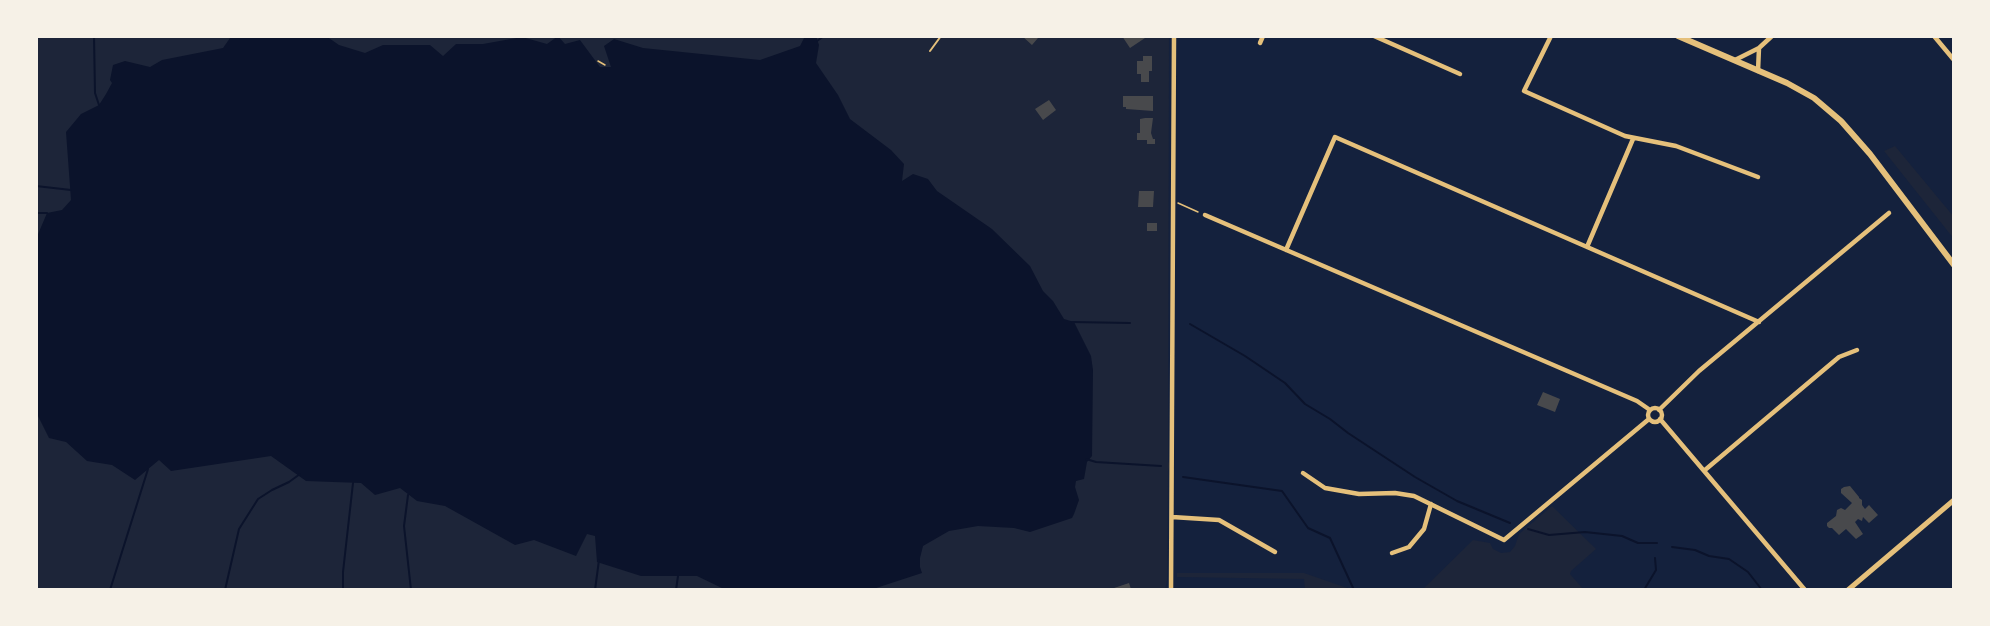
<!DOCTYPE html>
<style>
body{margin:0}
#map{position:relative;width:1990px;height:626px;overflow:hidden;background:#14213d;font-family:"Varela Round",sans-serif}
canvas{display:block}
.frame{position:absolute;inset:0;border:38px solid #f6f1e7;pointer-events:none}
</style>
<div id="map">
<canvas width="1990" height="626"></canvas>
<div class="frame"></div>
</div>
<script>
const ctx = document.querySelector('canvas').getContext('2d');
ctx.lineJoin = 'round';
function fillPath(path, color) {
  ctx.fillStyle = color;
  ctx.fill(path, 'evenodd');
}
function poly(rows) {
  const path = new Path2D();
  for (const r of rows) {
    if (r.length === 3) {
      path.moveTo(r[0] + r[2], r[1]);
      path.arc(r[0], r[1], r[2], 0, 2 * Math.PI);
      continue;
    }
    path.moveTo(r[0], r[1]);
    for (let i = 2; i < r.length; i += 2) path.lineTo(r[i], r[i + 1]);
  }
  return path;
}
function strokePath(path, color, width, dash) {
  ctx.strokeStyle = color;
  ctx.lineWidth = width;
  ctx.lineCap = dash ? 'butt' : 'round';
  ctx.setLineDash(dash || []);
  ctx.stroke(path);
}
const green = poly([
 [36,36,1169,36,1168,461,1170,465,1168,471,1167,581,1165,590,36,590],
 [1895,146,1954,217,1954,239,1884,151],
 [1552,506,1596,549,1571,571,1570,574,1584,590,1422,590,1473,540,1490,543,1493,549,1501,553,1510,552,1515,546,1519,534],
 [1177,573,1304,573,1353,590,1305,590,1304,579,1177,577]
]);
const water = poly([
 [235,36,326,36,339,45,365,53,383,45,430,45,443,56,456,44,483,44,522,37,547,44,558,36,565,44,580,40,600,67,611,67,604,46,614,39,643,48,760,60,800,46,805,36,816,36,819,45,816,63,838,95,850,119,891,150,904,164,902,181,913,174,928,179,937,191,992,229,1030,266,1043,291,1053,301,1064,319,1074,322,1091,356,1093,370,1092,456,1087,462,1084,479,1076,481,1075,487,1079,500,1074,514,1072,518,1030,532,1014,528,978,526,949,531,923,546,920,558,920,567,922,573,870,590,726,590,697,576,641,576,597,562,595,536,587,534,576,556,534,540,515,545,445,506,417,501,400,488,375,495,361,483,306,481,271,456,171,471,159,460,135,480,112,465,87,461,66,442,49,438,36,412,36,239,47,213,62,210,71,200,66,132,81,114,99,105,106,94,112,83,110,80,113,65,125,61,150,67,162,60,223,48,230,38]
]);
const stream = poly([
 [94,36,95,93,99,105],
 [817,41,824,36],
 [36,186,71,190],
 [36,213,47,213],
 [1072,322,1130,323],
 [1190,324,1245,356,1285,383,1305,404,1330,419,1348,433,1415,477,1457,501,1510,523],
 [1086,459,1096,462,1161,466],
 [1183,477,1282,491,1308,528,1330,538,1354,590],
 [408,495,404,526,411,590],
 [1528,529,1549,535,1585,532,1622,536,1638,543,1657,543],
 [1672,547,1695,550,1709,556,1729,559,1748,572,1762,590],
 [110,590,148,469],
 [225,590,239,529,258,499,272,490,289,482,300,474],
 [343,590,343,572,353,483],
 [595,590,599,560],
 [676,590,678,576],
 [1644,590,1656,570,1655,558]
]);
const building = poly([
 [1022,36,1037,36,1038,38,1032,45],
 [1122,36,1148,36,1130,48],
 [1143,56,1152,56,1152,71,1149,71,1149,82,1141,82,1141,74,1137,74,1137,61,1143,61],
 [1123,96,1153,96,1153,111,1126,109,1126,107,1123,107],
 [1049,100,1056,110,1043,120,1035,109],
 [1145,118,1153,118,1151,133,1153,139,1155,139,1155,144,1147,144,1147,140,1137,140,1137,133,1140,133,1140,119],
 [1139,191,1154,191,1153,207,1138,207],
 [1147,223,1157,223,1157,231,1147,231],
 [1543,392,1560,399,1555,412,1537,405],
 [1850,486,1859,497,1859,498,1862,500,1862,505,1865,509,1869,505,1878,515,1869,523,1863,517,1862,521,1858,519,1855,522,1863,534,1856,539,1846,529,1839,535,1832,528,1829,528,1827,526,1827,523,1836,516,1837,510,1841,508,1845,510,1852,503,1841,493,1841,489,1844,487],
 [1129,583,1131,589,1108,590]
]);
const path = poly([
 [598,61,605,65],
 [1178,203,1198,212]
]);
const service = poly([
 [930,51,941,36]
]);
const minor = poly([
 [1374,36,1460,74],
 [1551,36,1524,91,1625,136,1676,146,1758,177],
 [1934,36,1954,60],
 [1260,43,1263,36],
 [1735,60,1759,48,1772,36],
 [1758,71,1759,48],
 [1205,215,1637,401,1650,410],
 [1587,247,1633,139],
 [1286,250,1335,137,1759,322],
 [1655,415,7],
 [1659,410,1699,371,1889,213],
 [1660,419,1805,590],
 [1705,470,1839,357,1857,350],
 [1303,473,1325,488,1359,494,1395,493,1414,496,1504,540,1649,419],
 [1172,517,1219,520,1275,552],
 [1392,553,1409,547,1424,529,1431,504],
 [1171,590,1174,36]
]);
const tertiary = poly([
 [1848,590,1954,500]
]);
const secondary = poly([
 [1678,36,1787,83,1814,98,1841,121,1870,154,1954,265]
]);
fillPath(green, '#1d2539');
fillPath(water, '#0b132b');
strokePath(stream, '#0b132b', 2);
fillPath(building, '#48494c');
strokePath(path, '#e5c07b', 1.5);
strokePath(service, '#e5c07b', 2);
strokePath(minor, '#e5c07b', 4.5);
strokePath(tertiary, '#e5c07b', 5);
strokePath(secondary, '#e5c07b', 6);
</script>
